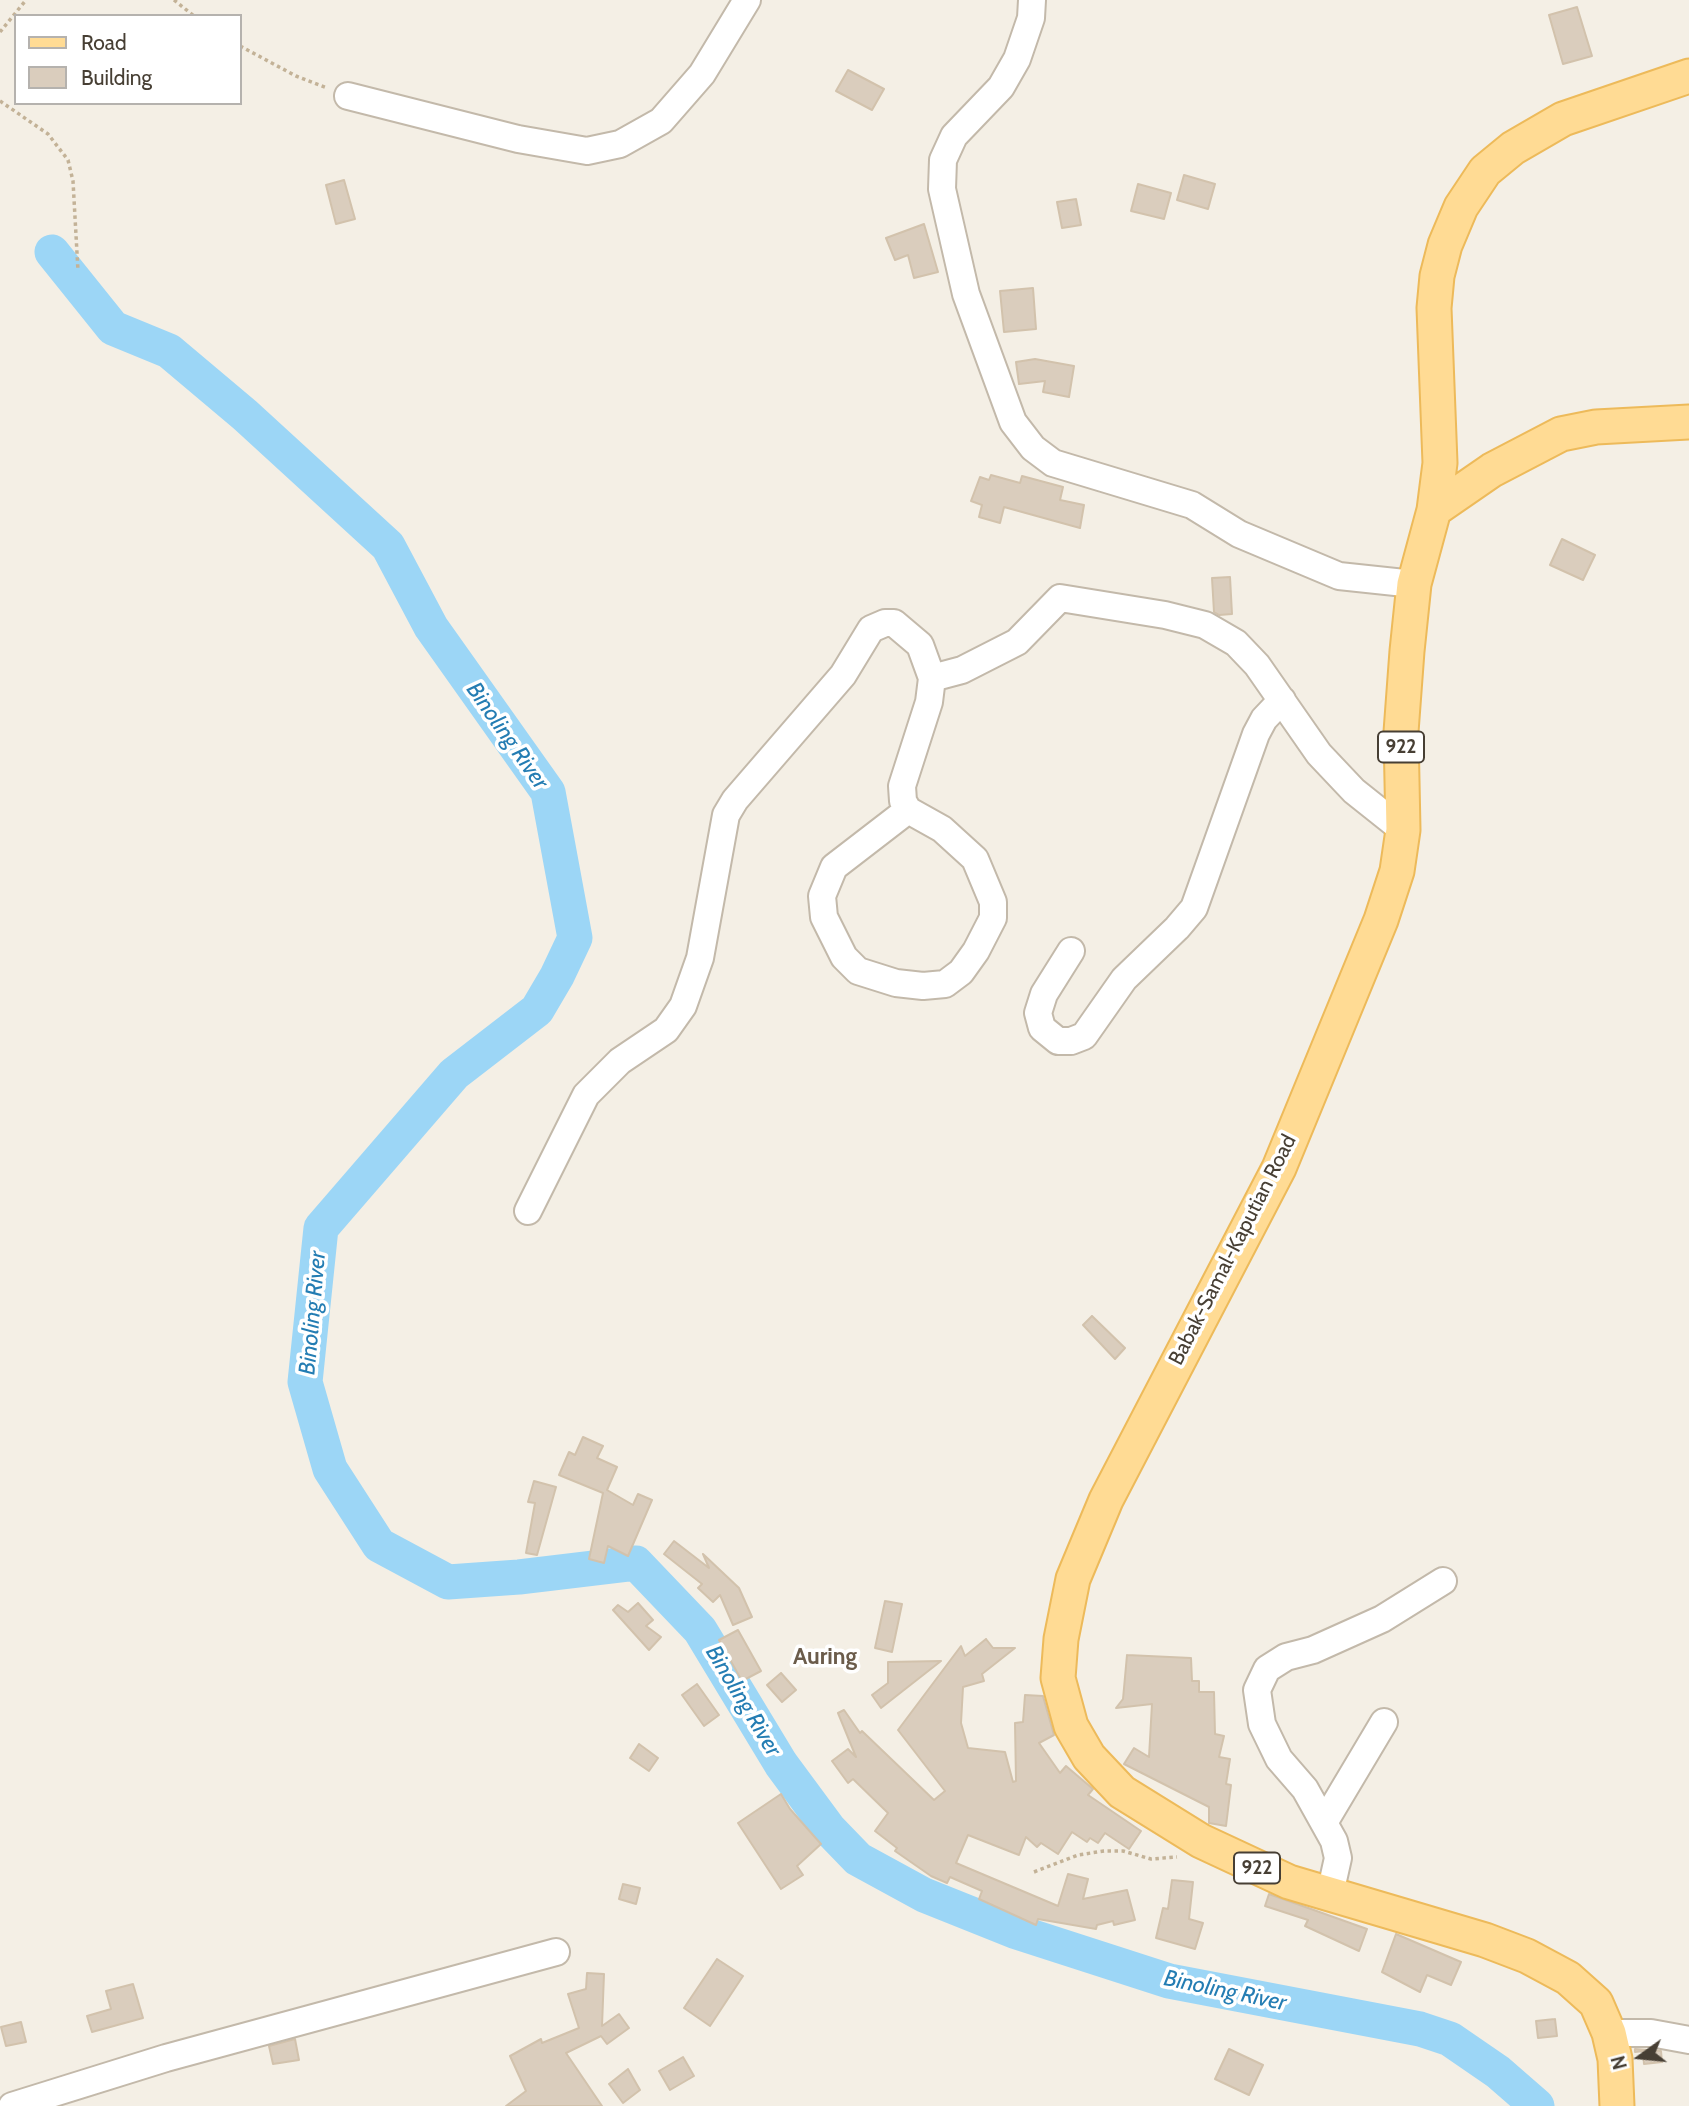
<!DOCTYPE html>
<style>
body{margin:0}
#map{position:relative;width:1689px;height:2106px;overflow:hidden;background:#f4efe5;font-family:Cabin,sans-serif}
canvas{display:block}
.legend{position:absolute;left:14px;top:14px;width:228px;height:91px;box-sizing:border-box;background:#fff;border:2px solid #b5b2ae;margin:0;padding:9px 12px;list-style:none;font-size:21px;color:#473f34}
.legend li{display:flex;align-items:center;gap:14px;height:35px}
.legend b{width:35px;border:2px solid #b5b2ae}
.north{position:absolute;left:1605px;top:2022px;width:70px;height:70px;-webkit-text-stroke:5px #fff;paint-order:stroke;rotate:255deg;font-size:19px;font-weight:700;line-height:28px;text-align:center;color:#473f34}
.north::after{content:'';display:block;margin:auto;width:24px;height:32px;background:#473f34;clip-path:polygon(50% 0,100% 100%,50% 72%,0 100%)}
</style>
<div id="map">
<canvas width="1689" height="2106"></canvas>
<ul class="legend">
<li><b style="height:9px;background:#ffdb94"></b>Road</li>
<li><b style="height:19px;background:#dacdbd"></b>Building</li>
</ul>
<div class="north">N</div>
</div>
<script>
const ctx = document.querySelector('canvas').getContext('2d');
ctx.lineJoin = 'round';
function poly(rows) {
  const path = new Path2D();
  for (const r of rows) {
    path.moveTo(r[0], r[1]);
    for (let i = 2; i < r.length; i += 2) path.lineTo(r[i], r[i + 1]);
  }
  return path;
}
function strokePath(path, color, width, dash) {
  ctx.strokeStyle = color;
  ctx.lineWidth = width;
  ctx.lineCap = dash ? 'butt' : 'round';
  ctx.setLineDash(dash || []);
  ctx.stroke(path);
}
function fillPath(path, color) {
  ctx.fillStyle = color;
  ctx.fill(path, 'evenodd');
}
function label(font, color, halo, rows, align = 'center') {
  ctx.font = font + ' Cabin,sans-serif';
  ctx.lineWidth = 7;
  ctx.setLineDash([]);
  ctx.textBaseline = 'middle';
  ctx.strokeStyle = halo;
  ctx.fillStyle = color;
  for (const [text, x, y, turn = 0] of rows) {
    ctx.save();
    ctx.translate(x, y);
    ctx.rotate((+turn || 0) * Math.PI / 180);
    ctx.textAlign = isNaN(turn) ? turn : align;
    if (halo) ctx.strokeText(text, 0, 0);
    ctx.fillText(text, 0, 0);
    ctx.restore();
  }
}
const river = poly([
 [52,252,113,328,169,351,245,415,388,546,431,627,548,792,575,938,557,976,537,1010,454,1074,321,1228,305,1382,330,1469,379,1545,448,1582,519,1577,636,1563,700,1630,781,1764,829,1829,858,1859,924,1895,1014,1931,1169,1981,1420,2029,1450,2039,1498,2072,1537,2106]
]);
const building = poly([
 [1577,7,1592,56,1563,64,1549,15,1577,7],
 [848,70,884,89,872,110,836,91,848,70],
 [1184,175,1215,184,1208,209,1177,200,1184,175],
 [344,180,355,219,336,224,326,185,344,180],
 [1138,184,1171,193,1164,219,1131,211,1138,184],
 [1076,199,1081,225,1062,228,1057,202,1076,199],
 [924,224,938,272,914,278,908,255,895,260,886,238,924,224],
 [1033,288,1036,329,1004,332,1000,291,1033,288],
 [1035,359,1074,366,1069,397,1043,392,1045,381,1019,384,1016,362,1035,359],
 [991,475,1020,483,1022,476,1063,487,1060,500,1084,505,1080,528,1004,507,1000,523,979,517,982,505,971,501,980,477,989,480,991,475],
 [1562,539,1595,555,1583,580,1550,565,1562,539],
 [1230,577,1232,614,1219,615,1214,612,1212,578,1230,577],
 [1092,1316,1125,1348,1115,1359,1083,1325,1092,1316],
 [583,1437,603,1446,597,1458,617,1467,607,1490,633,1505,638,1494,652,1500,628,1556,608,1546,604,1563,589,1559,603,1493,559,1475,569,1452,575,1455,583,1437],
 [534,1481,556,1487,537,1555,526,1553,535,1503,528,1502,534,1481],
 [674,1541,709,1568,703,1554,739,1588,752,1617,733,1625,720,1595,713,1602,698,1588,702,1584,664,1554,674,1541],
 [885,1601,902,1604,892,1652,875,1648,885,1601],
 [638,1603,653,1620,646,1626,661,1637,649,1650,613,1610,618,1605,628,1612,638,1603],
 [738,1630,761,1671,742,1681,719,1640,738,1630],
 [986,1639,993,1648,1015,1648,982,1674,984,1681,963,1687,961,1723,968,1748,1005,1752,1013,1782,1016,1781,1015,1723,1023,1722,1025,1695,1043,1696,1054,1735,1039,1743,1060,1773,1066,1766,1093,1789,1088,1795,1141,1831,1129,1849,1105,1833,1098,1843,1090,1838,1087,1842,1072,1832,1058,1854,1041,1843,1037,1847,1026,1837,1019,1855,968,1835,956,1863,1058,1906,1068,1874,1088,1879,1083,1899,1127,1890,1135,1920,1114,1925,1113,1921,1097,1925,1096,1929,1038,1919,1036,1925,979,1899,982,1891,950,1877,947,1883,931,1876,895,1851,897,1848,875,1831,888,1813,853,1779,848,1783,832,1761,848,1749,856,1757,838,1713,844,1710,860,1733,862,1731,934,1800,945,1791,898,1730,961,1646,965,1656,986,1639],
 [1127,1655,1191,1658,1192,1681,1199,1681,1199,1692,1214,1692,1215,1734,1224,1736,1219,1757,1230,1759,1226,1784,1231,1785,1226,1826,1209,1823,1209,1807,1124,1764,1134,1748,1149,1757,1152,1704,1116,1708,1123,1699,1127,1655],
 [941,1661,881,1708,872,1695,888,1683,888,1662,941,1661],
 [781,1673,796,1690,782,1702,767,1685,781,1673],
 [697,1684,719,1715,704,1726,682,1695,697,1684],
 [639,1744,658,1758,649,1771,630,1758,639,1744],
 [781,1794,790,1809,821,1844,797,1866,803,1875,781,1889,738,1823,781,1794],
 [1172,1880,1193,1882,1189,1919,1203,1923,1195,1949,1156,1938,1163,1908,1168,1909,1172,1880],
 [623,1884,640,1888,636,1904,619,1899,623,1884],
 [1269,1894,1367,1929,1359,1951,1305,1926,1308,1920,1265,1906,1269,1894],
 [1396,1934,1461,1962,1451,1985,1427,1975,1420,1992,1382,1972,1396,1934],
 [717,1959,743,1976,710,2026,684,2008,717,1959],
 [587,1973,604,1974,602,2026,619,2014,629,2028,607,2044,601,2036,566,2053,602,2106,506,2106,526,2091,510,2056,541,2039,542,2043,579,2028,568,1994,586,1989,587,1973],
 [133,1984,143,2018,92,2032,87,2016,111,2009,106,1991,133,1984],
 [1555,2019,1557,2036,1538,2038,1536,2021,1555,2019],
 [21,2022,26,2042,6,2046,1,2027,21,2022],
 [295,2039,299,2060,273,2064,269,2046,295,2039],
 [1229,2049,1263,2065,1249,2095,1215,2079,1229,2049],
 [1635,2049,1661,2051,1662,2062,1644,2064,1643,2051,1635,2052,1635,2049],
 [683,2057,694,2076,670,2090,659,2071,683,2057],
 [628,2069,640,2090,623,2103,609,2084,628,2069]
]);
const path = poly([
 [174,0,194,16],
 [0,32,26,0],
 [240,46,296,76,327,88],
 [0,101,48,134,68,160,73,181,78,271],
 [1034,1872,1078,1855,1104,1851,1123,1851,1151,1859,1177,1857]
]);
const minor = poly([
 [1032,0,1031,18,1017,59,1001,87,954,136,943,160,942,189,966,294,1013,422,1033,448,1053,463,1192,505,1239,534,1339,576,1414,584],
 [348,96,518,139,587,151,620,144,661,121,702,74,747,0],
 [932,678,962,670,1017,642,1060,598,1165,615,1205,625,1236,643,1257,665,1319,754,1354,791,1403,830],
 [1071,951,1044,994,1038,1013,1042,1028,1058,1041,1071,1041,1084,1036,1124,979,1177,928,1194,908,1256,734,1264,719,1282,700],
 [528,1211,586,1095,620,1061,666,1030,683,1006,700,958,726,815,735,800,843,675,871,629,885,623,894,623,920,645,932,678,929,702,902,786,903,801,908,810,942,829,975,859,993,902,993,918,976,951,961,972,945,984,923,986,896,983,858,971,844,957,824,917,822,896,834,867,908,810],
 [1325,1821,1384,1722],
 [1330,1894,1338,1858,1334,1841,1305,1789,1279,1759,1262,1724,1257,1690,1267,1669,1286,1657,1313,1650,1382,1619,1443,1581],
 [1609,2033,1651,2033,1689,2040],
 [12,2106,166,2058,556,1952]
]);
const major = poly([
 [1434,510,1492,470,1561,434,1596,427,1689,422],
 [1617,2106,1615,2059,1609,2033,1596,2003,1568,1978,1527,1956,1485,1940,1289,1882,1201,1841,1122,1792,1089,1757,1071,1726,1058,1678,1061,1639,1073,1579,1106,1500,1279,1168,1381,920,1397,871,1403,830,1401,732,1407,651,1414,584,1434,510,1440,463,1434,308,1437,276,1445,245,1461,207,1485,171,1513,148,1563,119,1689,76]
]);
const shields = [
 [1401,747,46],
 [1257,1868,46]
];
const shieldNames = [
 ["922",1401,747],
 ["922",1257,1868]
];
const streetNames = [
 ["Babak-Samal-Kaputian Road",1233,1250,-63]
];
const waterNames = [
 ["Binoling River",507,736,55],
 ["Binoling River",313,1313,-85],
 ["Binoling River",743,1701,59],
 ["Binoling River",1225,1991,12]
];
const neighbourhoodNames = [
 ["Auring",825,1657]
];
strokePath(river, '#9cd6f6', 35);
fillPath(building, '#dacdbd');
strokePath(building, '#d2c2ac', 2);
strokePath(minor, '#c3b9aa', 30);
strokePath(major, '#edba5a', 37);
strokePath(path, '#c3b297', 3.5, [3.5, 3.5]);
strokePath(minor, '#fff', 26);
strokePath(major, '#ffdb94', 33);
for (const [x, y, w] of shields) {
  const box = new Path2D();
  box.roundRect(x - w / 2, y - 15.5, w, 31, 5);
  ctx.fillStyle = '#fff';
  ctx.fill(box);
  strokePath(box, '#473f34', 2);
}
label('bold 19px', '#473f34', null, shieldNames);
label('21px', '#473f34', '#fff', streetNames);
label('italic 23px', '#247db3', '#fff', waterNames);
label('bold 23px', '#6b5c4b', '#fff', neighbourhoodNames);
</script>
